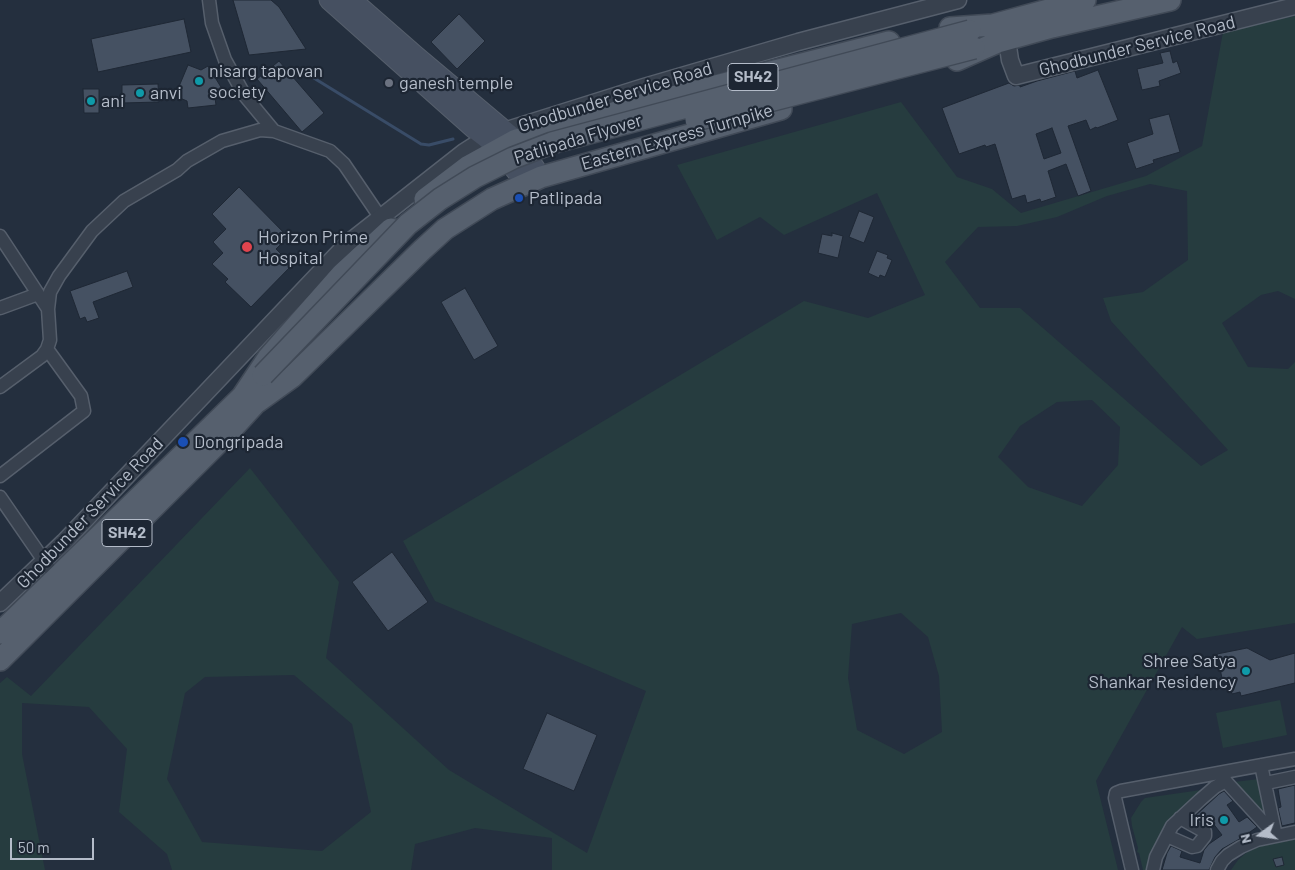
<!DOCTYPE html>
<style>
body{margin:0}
#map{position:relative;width:1295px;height:870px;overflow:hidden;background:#242f3e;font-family:Barlow,sans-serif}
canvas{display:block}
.north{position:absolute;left:1235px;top:810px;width:50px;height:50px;-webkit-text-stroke:4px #1d2633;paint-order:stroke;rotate:256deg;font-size:14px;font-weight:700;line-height:20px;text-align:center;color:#b4bcc9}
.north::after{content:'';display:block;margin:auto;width:18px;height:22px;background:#b4bcc9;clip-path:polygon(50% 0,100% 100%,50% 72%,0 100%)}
.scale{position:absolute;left:10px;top:838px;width:84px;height:22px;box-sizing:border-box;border:2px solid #b4bcc9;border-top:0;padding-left:6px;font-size:15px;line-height:18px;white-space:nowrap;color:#b4bcc9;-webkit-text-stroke:4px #1d2633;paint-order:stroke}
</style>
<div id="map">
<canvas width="1295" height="870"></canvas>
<div class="north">N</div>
<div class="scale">50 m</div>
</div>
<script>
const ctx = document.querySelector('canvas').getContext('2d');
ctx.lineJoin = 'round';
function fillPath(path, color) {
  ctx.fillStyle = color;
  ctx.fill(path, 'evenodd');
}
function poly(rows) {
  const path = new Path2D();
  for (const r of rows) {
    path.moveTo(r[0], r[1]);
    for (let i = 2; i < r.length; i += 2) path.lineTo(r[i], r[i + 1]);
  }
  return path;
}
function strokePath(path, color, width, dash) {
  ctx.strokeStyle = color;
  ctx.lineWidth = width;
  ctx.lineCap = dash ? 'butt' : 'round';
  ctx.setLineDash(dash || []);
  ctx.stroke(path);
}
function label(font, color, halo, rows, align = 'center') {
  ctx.font = font + ' Barlow,sans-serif';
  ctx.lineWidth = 4.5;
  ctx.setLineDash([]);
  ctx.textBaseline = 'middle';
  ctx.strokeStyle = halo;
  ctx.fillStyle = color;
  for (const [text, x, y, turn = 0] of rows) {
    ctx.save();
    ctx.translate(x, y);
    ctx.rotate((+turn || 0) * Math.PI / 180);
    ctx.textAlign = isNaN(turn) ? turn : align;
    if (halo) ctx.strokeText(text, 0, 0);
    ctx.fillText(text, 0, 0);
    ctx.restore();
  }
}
const green = poly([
 [1295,16,1295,299,1278,291,1261,295,1222,323,1248,367,1288,369,1295,362,1295,623,1197,639,1182,627,1096,781,1118,870,552,870,552,838,475,828,415,844,411,870,172,870,167,854,119,812,127,749,89,707,22,703,22,754,45,870,0,870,0,683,7,677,31,696,250,468,339,582,326,658,449,770,587,853,646,691,435,601,403,541,804,301,868,318,925,295,877,193,784,235,760,217,717,240,677,165,901,102,957,177,992,189,1021,213,1146,176,1202,146,1223,32],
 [1150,184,1187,191,1188,260,1143,292,1103,298,1111,321,1228,450,1201,466,1020,308,980,308,945,262,978,227,1017,226,1057,217,1107,196],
 [1092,400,1120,427,1118,465,1082,506,1028,487,998,457,1020,426,1057,402],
 [901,613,928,637,939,676,942,732,904,754,857,730,848,678,852,624],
 [294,675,352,724,371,812,322,851,202,842,167,779,185,693,205,677],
 [1280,700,1287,735,1223,748,1216,713],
 [1259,779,1267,820,1234,782],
 [1208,789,1187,810,1149,870,1143,870,1139,853,1137,852,1138,848,1132,826,1131,818,1141,802,1145,798],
 [1295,839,1295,870,1231,870,1238,860,1246,853,1257,847]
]);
const stream = poly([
 [308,74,317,80,421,144,429,145,453,139]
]);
const building = poly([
 [233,0,271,0,279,7,306,49,249,55,233,0],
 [459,14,485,41,457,69,431,42,459,14],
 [184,19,191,52,98,72,91,39,184,19],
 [1170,51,1173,63,1177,61,1181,73,1159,81,1160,86,1142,90,1137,69,1163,63,1160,53,1170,51],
 [279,61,324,113,302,132,257,79,279,61],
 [188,65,201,70,208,66,224,92,215,98,216,105,188,108,187,101,175,96,188,65],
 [1098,70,1118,120,1097,128,1096,127,1090,130,1086,120,1068,126,1091,191,1078,196,1066,164,1048,171,1056,197,1041,202,1040,199,1027,203,1025,195,1012,199,995,144,986,147,985,145,959,154,942,108,1009,83,1014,86,1020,85,1020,87,1037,81,1075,71,1077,78,1098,70],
 [1052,128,1061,153,1044,159,1036,134,1052,128],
 [158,84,159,102,122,103,122,85,158,84],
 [83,89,99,89,99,113,84,113,83,89],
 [1169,114,1180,152,1153,160,1154,163,1136,169,1127,143,1153,134,1149,119,1169,114],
 [239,187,288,237,276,249,292,265,251,307,225,282,228,279,212,264,223,253,213,242,226,229,212,214,239,187],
 [859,211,874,217,864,243,849,237,859,211],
 [832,233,843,236,838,258,818,253,822,234,832,236,832,233],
 [877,251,888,255,887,258,892,260,885,277,880,275,879,278,868,273,877,251],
 [127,271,133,287,93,302,99,318,87,322,85,317,80,319,70,291,127,271],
 [465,288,498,346,474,360,441,302,465,288],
 [392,552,428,602,388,631,352,582,392,552],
 [1247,648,1270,660,1295,653,1295,683,1241,696,1240,692,1232,694,1229,681,1223,683,1217,654,1247,648],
 [547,713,597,735,574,791,523,769,547,713],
 [1295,785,1295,823,1282,826,1278,808,1281,807,1278,789,1295,785],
 [1224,791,1233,801,1227,805,1239,822,1247,817,1257,827,1243,837,1222,849,1215,857,1209,870,1162,870,1167,853,1171,846,1182,851,1180,857,1200,863,1204,850,1209,844,1222,835,1209,818,1204,822,1194,817,1219,794,1224,791],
 [1282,857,1284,865,1276,867,1273,859,1282,857]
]);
const minor = poly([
 [209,0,212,23,225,60,245,96,274,131],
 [0,236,48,309],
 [0,308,38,294],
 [0,387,42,356,47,349,50,340,48,309,50,292,59,276,92,231,124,201,177,170,187,161,222,141,260,130,274,131,330,151,344,164,380,217],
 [0,476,84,411,81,396,47,349],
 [0,497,49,568],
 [1261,765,1276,836],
 [1220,775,1276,836],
 [1266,783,1295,777],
 [1167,836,1192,847,1197,846,1205,836,1205,832,1180,818],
 [1132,870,1115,798,1116,793,1121,791,1295,759],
 [1153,870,1156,857,1172,826,1200,800,1215,787,1226,781],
 [1217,870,1222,861,1228,855,1241,847,1257,840,1295,832]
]);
const tertiary = poly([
 [1007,40,1010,60,1016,76,1295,6],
 [504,131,644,87,798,42,958,0],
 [0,603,64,542,347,244,464,152,486,138]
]);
const secondary = poly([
 [329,0,473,128,486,138,498,149,526,183],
 [352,0,416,56,516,140,541,177]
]);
const primary = poly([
 [950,28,993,25,1085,0],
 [957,60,998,42,1052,27,1170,0],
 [425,199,467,167,516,140,641,105,889,42],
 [242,397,268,358,342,274,391,229],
 [253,405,292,377,422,250,445,229,492,199,541,177,781,109],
 [0,633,252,387],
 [0,660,232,429,262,396]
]);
const primaryBridge = poly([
 [696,120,974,48],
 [263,375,408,224,440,199,475,177,513,158,552,143,970,31]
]);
const markers = [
 [199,81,5,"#0f9aa8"],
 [389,83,5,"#6b7280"],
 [140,93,5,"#0f9aa8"],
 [91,101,5,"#0f9aa8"],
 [519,198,5,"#1a4fb4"],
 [247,247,6,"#e0444e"],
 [183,442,6,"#1a4fb4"],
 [1246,671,5,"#0f9aa8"],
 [1224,820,5,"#0f9aa8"]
];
const shields = [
 [753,77,50],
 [127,533,50]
];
const shieldNames = [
 ["SH42",753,77],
 ["SH42",127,533]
];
const streetNames = [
 ["Ghodbunder Service Road",1137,46,-14],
 ["Ghodbunder Service Road",615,97,-17],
 ["Eastern Express Turnpike",677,137,-16],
 ["Patlipada Flyover",578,139,-17],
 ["Ghodbunder Service Road",90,513,-46]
];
const poiNames = [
 ["nisarg tapovan",209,71],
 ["society",209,92],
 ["ganesh temple",399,83],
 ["anvi",150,93],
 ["ani",101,101],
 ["Patlipada",529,198],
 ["Horizon Prime",258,237],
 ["Hospital",258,258],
 ["Dongripada",194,442],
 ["Shree Satya",1236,661,"right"],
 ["Shankar Residency",1236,682,"right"],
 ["Iris",1214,820,"right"]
];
fillPath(green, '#263c3f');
strokePath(stream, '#394c67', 3);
fillPath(building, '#455162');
strokePath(building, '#1f2835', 1);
strokePath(minor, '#565f6c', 15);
strokePath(tertiary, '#565f6c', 19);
strokePath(secondary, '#565f6c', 21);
strokePath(primary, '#414a57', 24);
strokePath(minor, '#38414e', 12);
strokePath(tertiary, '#38414e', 16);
strokePath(secondary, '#465061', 19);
strokePath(primary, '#56606e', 21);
strokePath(primaryBridge, '#414a57', 24, []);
strokePath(primaryBridge, '#56606e', 21);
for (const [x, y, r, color] of markers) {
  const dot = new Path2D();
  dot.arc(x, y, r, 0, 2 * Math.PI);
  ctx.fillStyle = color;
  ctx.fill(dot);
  strokePath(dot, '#1d2633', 2);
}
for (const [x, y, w] of shields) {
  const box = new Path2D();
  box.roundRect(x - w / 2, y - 13.5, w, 27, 4);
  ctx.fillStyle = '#1d2633';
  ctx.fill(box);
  strokePath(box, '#b4bcc9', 1);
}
label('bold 16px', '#b4bcc9', null, shieldNames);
label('18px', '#b4bcc9', '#1d2633', streetNames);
label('18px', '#b4bcc9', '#1d2633', poiNames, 'left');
</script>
